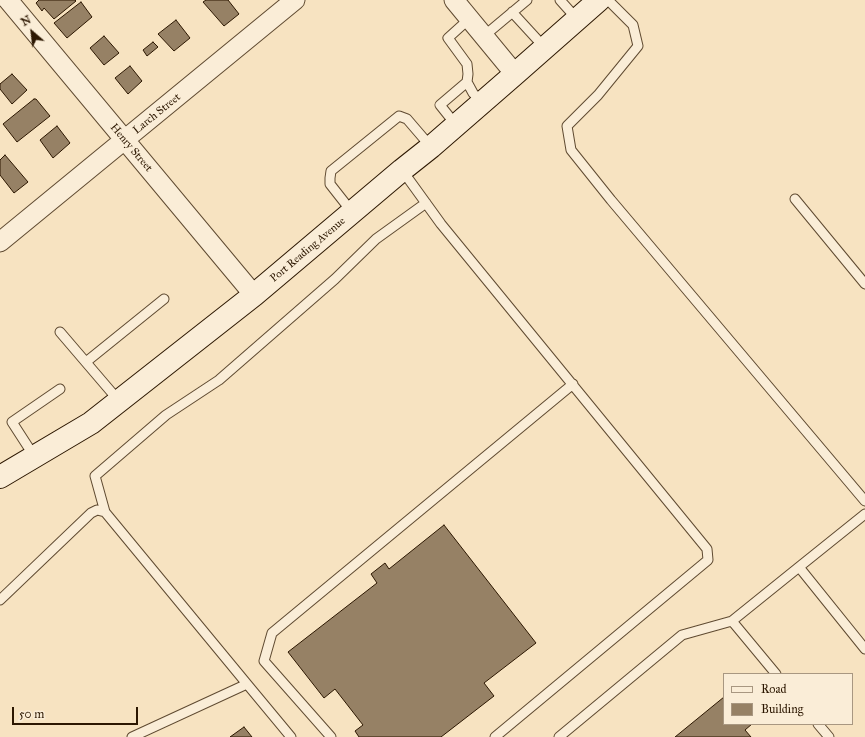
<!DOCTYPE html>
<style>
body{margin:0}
#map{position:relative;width:865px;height:737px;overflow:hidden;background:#f7e3c1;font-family:"IM FELL Great Primer",serif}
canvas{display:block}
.legend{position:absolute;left:723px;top:673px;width:130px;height:52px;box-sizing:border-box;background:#faedd7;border:1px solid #a89781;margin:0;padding:5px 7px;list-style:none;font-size:12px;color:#2c1701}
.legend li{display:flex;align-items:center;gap:8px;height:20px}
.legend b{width:20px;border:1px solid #a89781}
.north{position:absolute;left:12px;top:12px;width:40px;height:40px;-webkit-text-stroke:3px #faedd7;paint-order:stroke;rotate:332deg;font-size:11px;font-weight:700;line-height:16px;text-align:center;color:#2c1701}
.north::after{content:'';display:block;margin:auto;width:14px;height:18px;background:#2c1701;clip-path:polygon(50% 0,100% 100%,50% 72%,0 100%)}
.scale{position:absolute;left:12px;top:707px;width:126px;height:18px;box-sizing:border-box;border:2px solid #2c1701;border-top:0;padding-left:5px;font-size:12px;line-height:14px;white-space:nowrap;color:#2c1701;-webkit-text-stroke:3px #faedd7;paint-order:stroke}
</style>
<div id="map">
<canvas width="865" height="737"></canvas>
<ul class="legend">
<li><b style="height:5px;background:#faedd7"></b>Road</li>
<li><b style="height:11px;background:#968165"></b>Building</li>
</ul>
<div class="north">N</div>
<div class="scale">50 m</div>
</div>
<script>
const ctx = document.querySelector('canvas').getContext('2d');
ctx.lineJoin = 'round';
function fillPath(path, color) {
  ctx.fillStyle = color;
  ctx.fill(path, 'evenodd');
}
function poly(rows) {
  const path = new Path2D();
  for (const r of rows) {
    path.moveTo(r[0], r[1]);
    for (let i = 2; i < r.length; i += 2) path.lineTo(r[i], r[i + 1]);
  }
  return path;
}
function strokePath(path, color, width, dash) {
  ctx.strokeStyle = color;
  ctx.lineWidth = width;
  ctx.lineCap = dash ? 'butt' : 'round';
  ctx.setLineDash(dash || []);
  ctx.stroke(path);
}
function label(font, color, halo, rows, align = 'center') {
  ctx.font = font + ' "IM FELL Great Primer",serif';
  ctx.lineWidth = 4;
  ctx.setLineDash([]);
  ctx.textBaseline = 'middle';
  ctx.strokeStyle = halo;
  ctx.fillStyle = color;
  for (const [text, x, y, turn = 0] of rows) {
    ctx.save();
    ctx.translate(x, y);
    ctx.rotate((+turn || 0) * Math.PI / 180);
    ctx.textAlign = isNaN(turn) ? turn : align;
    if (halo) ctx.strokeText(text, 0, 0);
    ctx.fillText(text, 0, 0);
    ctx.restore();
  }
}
const building = poly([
 [39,0,75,0,76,1,54,19,44,8,42,11,36,3,39,0],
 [206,0,228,0,239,14,224,26,203,2,206,0],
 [81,2,92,17,67,38,54,23,81,2],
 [176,20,190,38,174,51,158,34,176,20],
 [104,36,119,53,104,65,90,48,104,36],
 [153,42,158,47,147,56,143,50,153,42],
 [130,66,142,81,128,94,115,78,130,66],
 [12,74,27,90,12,104,0,89,0,84,12,74],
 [34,99,36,99,50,116,17,142,3,124,34,99],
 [57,126,70,143,53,158,40,140,57,126],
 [5,155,28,182,14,193,0,175,0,160,5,155],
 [444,525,536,643,484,683,494,696,441,737,359,737,355,731,363,725,335,689,324,698,288,652,377,583,371,574,385,563,389,569,444,525],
 [724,697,724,724,752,724,745,730,751,737,675,737,724,697],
 [244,727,252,737,230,737,244,727]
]);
const lane = poly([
 [560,0,577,19],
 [608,0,633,25,638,46,598,95,567,126,571,150,611,200,865,501],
 [512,12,545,48],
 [469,19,448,38,467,64,468,74,467,82,473,93,482,103],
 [484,36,527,0],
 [456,125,440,105,467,82],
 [402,170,441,224,707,549,708,560,495,737],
 [795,199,865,284],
 [352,212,330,184,330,178,331,171,399,116,407,119,431,147],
 [60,332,119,401],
 [86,362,164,299],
 [34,456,12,422,60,389],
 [105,512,95,476,166,415,219,380,335,279,376,239,426,203],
 [799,567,865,514],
 [0,600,91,513,97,510,105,512,247,684],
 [732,621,776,674],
 [818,724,829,737],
 [132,737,247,684,291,737],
 [331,737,264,661,272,633,573,384],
 [559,737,682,635,732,621,799,567,865,649]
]);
const street = poly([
 [8,0,254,295],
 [454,0,515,74],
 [0,242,295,0]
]);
const secondary = poly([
 [0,477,91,423,254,295,402,170,431,147,515,74,599,0]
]);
const streetNames = [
 ["Larch Street",157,114,-39],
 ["Henry Street",131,148,50],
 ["Port Reading Avenue",308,250,-40]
];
fillPath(building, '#968165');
strokePath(building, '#2c1701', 1);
strokePath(lane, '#5f4a31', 11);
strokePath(street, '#5f4a31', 21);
strokePath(secondary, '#2c1701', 24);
strokePath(lane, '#faedd7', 9);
strokePath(street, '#faedd7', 19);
strokePath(secondary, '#faedd7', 22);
label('11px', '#2c1701', '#faedd7', streetNames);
</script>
